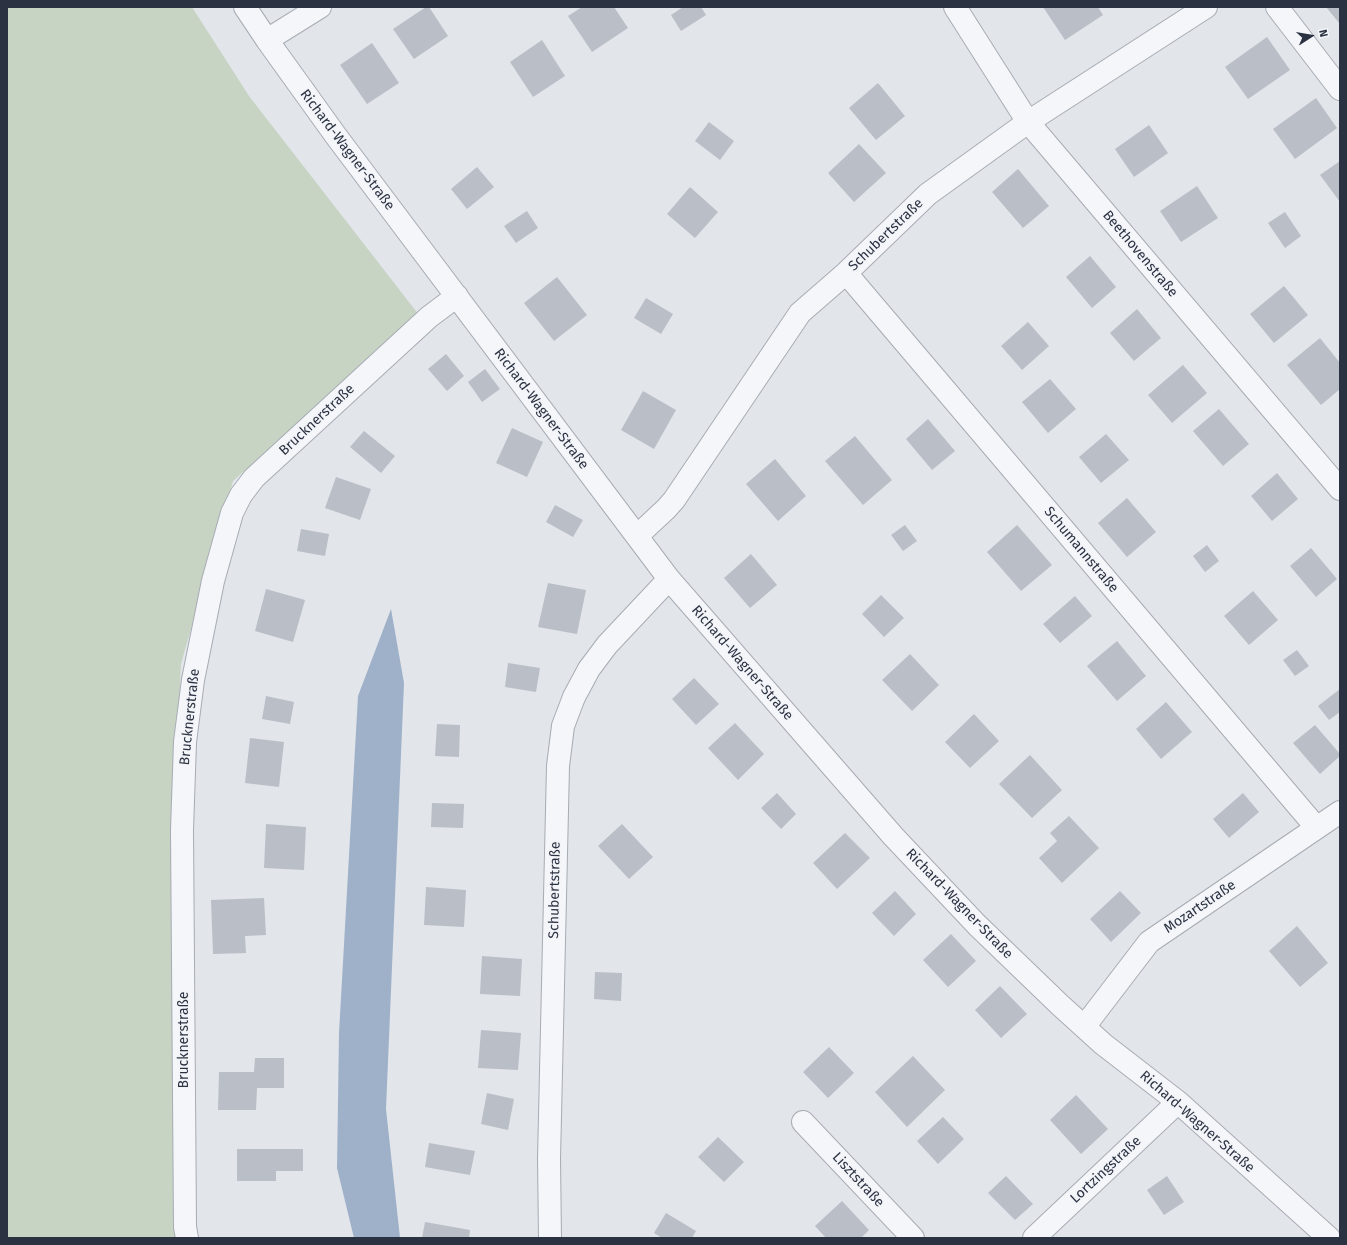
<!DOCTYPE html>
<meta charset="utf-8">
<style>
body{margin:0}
#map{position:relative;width:1347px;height:1245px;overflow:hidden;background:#e2e5ea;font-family:"Fira Sans",sans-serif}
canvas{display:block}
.frame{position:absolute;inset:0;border:8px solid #2b3242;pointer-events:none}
.north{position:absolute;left:1291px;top:16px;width:40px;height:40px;-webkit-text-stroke:3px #f2f4f8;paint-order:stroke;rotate:78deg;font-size:11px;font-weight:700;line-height:16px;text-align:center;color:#2b3242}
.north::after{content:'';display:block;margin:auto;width:14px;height:18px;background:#2b3242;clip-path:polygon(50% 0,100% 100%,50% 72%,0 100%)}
</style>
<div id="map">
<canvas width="1347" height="1245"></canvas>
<div class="frame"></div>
<div class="north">N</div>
</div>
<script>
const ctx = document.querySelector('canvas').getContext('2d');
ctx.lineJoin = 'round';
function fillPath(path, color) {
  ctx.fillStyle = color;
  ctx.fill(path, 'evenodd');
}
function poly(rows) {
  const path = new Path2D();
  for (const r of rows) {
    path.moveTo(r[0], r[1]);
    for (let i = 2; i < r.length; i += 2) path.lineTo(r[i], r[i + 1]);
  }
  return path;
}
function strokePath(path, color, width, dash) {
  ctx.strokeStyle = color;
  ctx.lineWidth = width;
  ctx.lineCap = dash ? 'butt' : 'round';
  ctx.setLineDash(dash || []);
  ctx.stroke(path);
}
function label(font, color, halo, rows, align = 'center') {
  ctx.font = font + ' "Fira Sans",sans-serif';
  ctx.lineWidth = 3;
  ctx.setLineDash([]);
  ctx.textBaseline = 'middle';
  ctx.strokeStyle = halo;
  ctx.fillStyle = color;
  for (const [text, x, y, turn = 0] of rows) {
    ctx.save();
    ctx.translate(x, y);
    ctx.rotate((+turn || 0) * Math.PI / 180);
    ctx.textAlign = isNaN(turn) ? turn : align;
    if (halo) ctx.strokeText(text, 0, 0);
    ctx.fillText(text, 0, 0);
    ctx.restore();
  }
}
const green = poly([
 [7,7,192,7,249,96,419,315,233,481,181,664,171,892,178,1238,7,1238]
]);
const water = poly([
 [391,609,404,683,386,1109,400,1238,354,1238,337,1168,339,1033,358,696]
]);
const building = poly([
 [426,7,429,7,448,36,414,59,393,29],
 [582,7,614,7,628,28,592,52,568,16],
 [683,7,701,7,706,15,681,31,671,15],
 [1043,7,1098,7,1103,15,1065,40],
 [1326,7,1340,7,1340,24],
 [1267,37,1290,70,1248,99,1225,67],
 [542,40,565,76,533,97,510,62],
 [372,43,399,83,367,104,340,65],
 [878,83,905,116,876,140,849,108],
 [1316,98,1337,128,1295,159,1273,129],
 [709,122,734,141,720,160,695,141],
 [1149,125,1168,153,1134,177,1115,149],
 [859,144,886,173,854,202,828,173],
 [1340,161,1340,202,1320,175],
 [477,167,494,187,467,209,451,189],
 [1018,169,1049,206,1023,228,992,192],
 [1197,186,1218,218,1181,242,1160,211],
 [690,187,718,212,695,238,667,214],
 [527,211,538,228,516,243,504,226],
 [1285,212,1301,236,1285,248,1268,223],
 [1090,256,1116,287,1092,308,1066,277],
 [557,277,587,315,554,341,524,303],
 [1284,286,1308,315,1274,343,1250,314],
 [646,298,673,314,661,334,634,318],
 [1137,309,1161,338,1134,361,1110,333],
 [1028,322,1049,346,1022,370,1001,346],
 [1320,338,1340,363,1340,389,1321,405,1287,365],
 [446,354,464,376,447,391,428,369],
 [1183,365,1207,393,1172,423,1148,395],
 [485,369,500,389,482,402,468,382],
 [1050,379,1076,409,1048,433,1022,402],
 [643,391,676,410,654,449,621,430],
 [1219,409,1249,444,1223,466,1193,431],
 [928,419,955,451,932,470,906,439],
 [512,428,543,442,527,477,496,463],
 [364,431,395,456,381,473,350,447],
 [1106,434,1129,460,1101,483,1079,457],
 [855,436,892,480,863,505,825,461],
 [775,459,806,496,778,521,746,484],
 [1277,473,1298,499,1272,521,1251,496],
 [336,477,371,489,360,520,325,508],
 [1127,498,1156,532,1127,557,1098,523],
 [555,505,583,520,573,537,546,522],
 [905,525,917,541,903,551,891,535],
 [1017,525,1052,565,1021,591,987,552],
 [301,529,329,534,325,556,297,551],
 [1207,545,1219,561,1205,572,1193,556],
 [1311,548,1337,579,1316,597,1290,566],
 [751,554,777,585,750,608,724,578],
 [548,583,586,590,577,634,538,627],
 [266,589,305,600,293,642,255,631],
 [1253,591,1278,620,1249,645,1224,616],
 [881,595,904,618,884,637,862,614],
 [1075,596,1092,616,1060,643,1043,624],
 [1117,641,1146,676,1117,701,1087,666],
 [1297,650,1309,666,1295,676,1283,660],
 [910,654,939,685,912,711,882,680],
 [508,663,540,668,536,692,505,687],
 [694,678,719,704,696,725,672,699],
 [1340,689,1340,712,1329,720,1318,706],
 [266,696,294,702,290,724,262,719],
 [1166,702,1192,732,1161,759,1136,729],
 [974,714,999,741,970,768,945,742],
 [735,723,764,754,738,780,708,748],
 [437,724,460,725,459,757,435,756],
 [1315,725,1340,754,1340,756,1320,774,1293,743],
 [250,738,284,742,279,787,245,783],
 [1030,755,1062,790,1032,818,999,784],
 [777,793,796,814,781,829,761,808],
 [1243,793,1259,812,1229,838,1213,819],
 [432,803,464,804,463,828,431,827],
 [1069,816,1099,848,1062,883,1039,858,1057,841,1050,833],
 [266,824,306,827,304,870,264,868],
 [622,824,653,857,629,879,598,846],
 [845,833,870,858,837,889,813,863],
 [426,887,466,890,464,927,424,925],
 [895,891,916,914,894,936,872,913],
 [1120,891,1141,913,1111,942,1090,919],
 [264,898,266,935,245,936,246,953,213,954,211,900],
 [1297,926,1328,963,1300,987,1269,951],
 [951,934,976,961,948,987,923,960],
 [482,956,522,959,520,996,480,994],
 [595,972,622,973,621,1001,594,999],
 [1000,986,1027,1014,1001,1038,975,1010],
 [481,1030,521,1033,518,1070,478,1068],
 [829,1047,854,1073,828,1098,803,1072],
 [913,1056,945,1090,907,1127,875,1092],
 [255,1058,284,1058,284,1088,257,1088,256,1110,218,1110,219,1072,254,1072],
 [487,1093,514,1099,508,1130,481,1124],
 [1076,1095,1108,1129,1081,1154,1050,1120],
 [943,1117,964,1139,938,1164,917,1141],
 [718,1137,744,1162,724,1182,698,1157],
 [429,1143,475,1151,470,1175,425,1167],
 [237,1149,303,1149,303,1171,276,1171,276,1181,237,1181],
 [1006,1176,1033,1204,1015,1220,988,1193],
 [1167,1176,1184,1202,1164,1215,1147,1190],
 [842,1201,869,1230,861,1238,826,1238,815,1226],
 [666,1213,696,1231,692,1238,662,1238,654,1233],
 [425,1222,470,1230,469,1238,422,1238]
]);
const minor = poly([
 [245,7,267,40,336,136,669,579,893,836,977,925,1060,1005,1103,1044,1178,1102,1329,1238],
 [955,7,1028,122,1340,489],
 [1277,7,1340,89],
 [267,40,320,7],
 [846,273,1316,827],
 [637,536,666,509,674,500,800,313,846,273,928,194,1028,122,1206,7],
 [1084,1027,1149,942,1340,812],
 [803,1122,913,1238],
 [187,1238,185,1227,182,830,185,742,193,680,213,581,232,513,241,495,254,478,429,317,457,296],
 [550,1238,549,1159,558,766,563,726,574,697,589,669,607,645,669,579],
 [1034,1238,1178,1102]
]);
const streetNames = [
 ["Richard-Wagner-Straße",347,150,53],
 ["Schubertstraße",886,235,-44],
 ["Beethovenstraße",1140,254,50],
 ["Richard-Wagner-Straße",541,409,53],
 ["Brucknerstraße",317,420,-43],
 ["Schumannstraße",1081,550,50],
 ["Richard-Wagner-Straße",742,663,49],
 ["Brucknerstraße",190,717,-84],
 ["Schubertstraße",555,890,-89],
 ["Richard-Wagner-Straße",959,904,46],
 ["Mozartstraße",1200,907,-34],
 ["Brucknerstraße",184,1040,-90],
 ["Richard-Wagner-Straße",1197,1122,41],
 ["Lortzingstraße",1106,1170,-43],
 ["Lisztstraße",858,1180,47]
];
fillPath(green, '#c7d4c4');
fillPath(water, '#9eb1c9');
fillPath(building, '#babec7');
strokePath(minor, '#a7acb4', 24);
strokePath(minor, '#f5f6f9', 22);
label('14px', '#2b3242', '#f2f4f8', streetNames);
</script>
